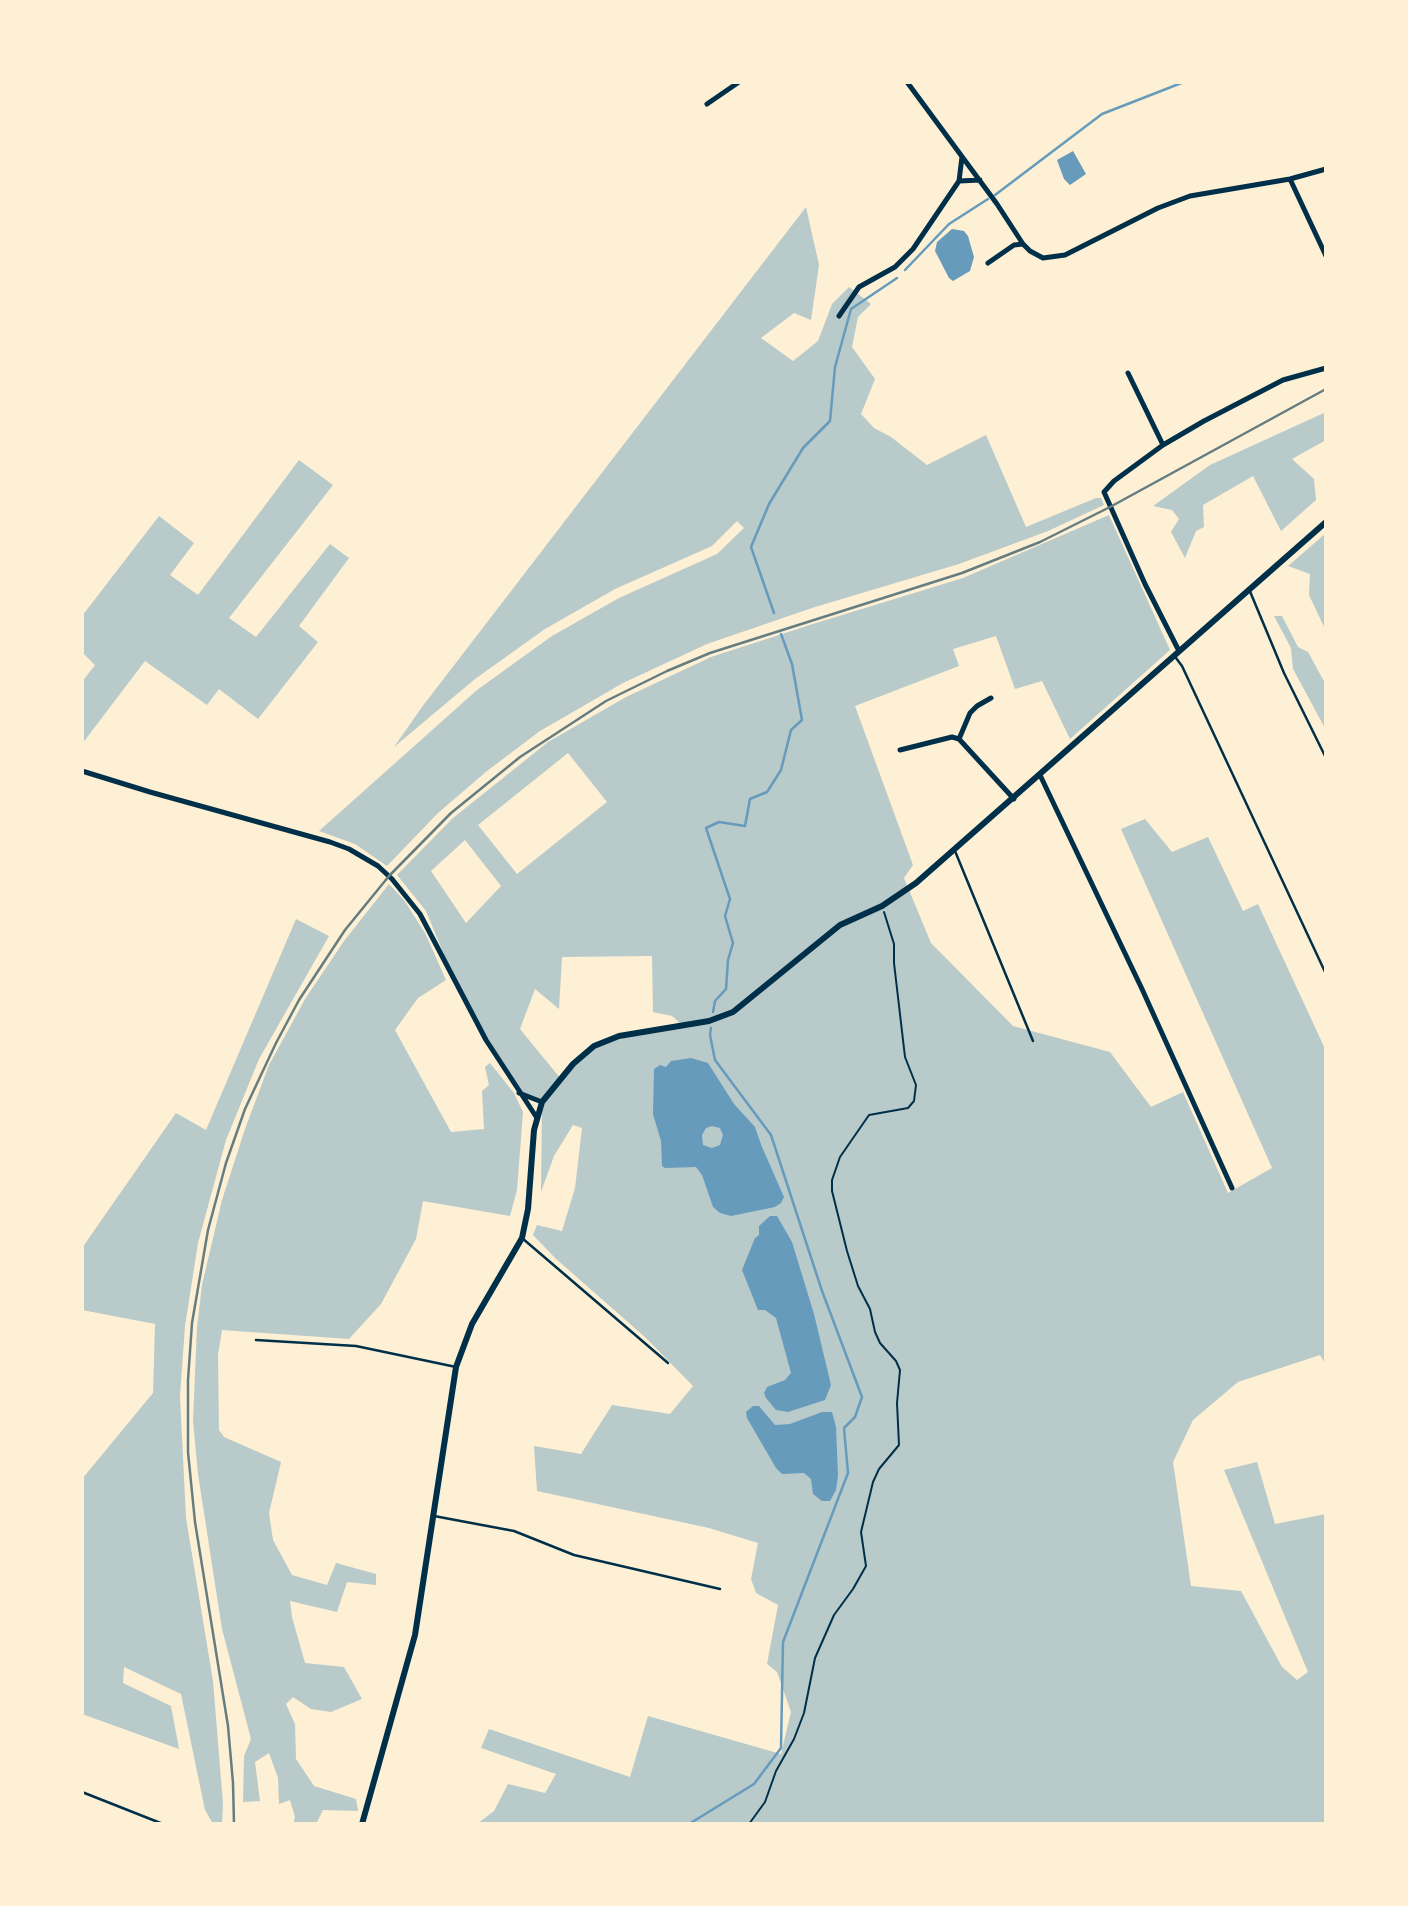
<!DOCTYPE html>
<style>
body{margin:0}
#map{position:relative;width:1408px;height:1906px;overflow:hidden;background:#fdf0d5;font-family:Overpass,sans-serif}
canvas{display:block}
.frame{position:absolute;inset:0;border:84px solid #fdf0d5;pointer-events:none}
</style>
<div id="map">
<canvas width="1408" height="1906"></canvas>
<div class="frame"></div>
</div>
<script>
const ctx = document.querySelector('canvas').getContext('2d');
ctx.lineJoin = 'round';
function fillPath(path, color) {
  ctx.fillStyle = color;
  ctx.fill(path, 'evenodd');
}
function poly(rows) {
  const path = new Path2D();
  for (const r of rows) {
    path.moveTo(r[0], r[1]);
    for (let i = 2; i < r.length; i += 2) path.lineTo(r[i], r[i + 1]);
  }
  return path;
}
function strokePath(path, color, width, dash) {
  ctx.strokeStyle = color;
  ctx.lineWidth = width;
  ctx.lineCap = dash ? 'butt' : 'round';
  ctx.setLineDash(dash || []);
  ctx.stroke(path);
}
const green = poly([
 [806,207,819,265,811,320,794,313,761,338,793,361,818,341,832,304,849,287,871,304,858,317,852,347,875,379,861,414,874,428,891,437,927,465,986,435,1026,527,1096,498,1101,498,1104,505,1048,531,959,564,815,607,707,644,623,683,540,731,487,771,438,813,387,866,355,844,319,831,477,690,552,636,619,598,717,554,744,528,737,521,712,546,615,589,545,629,475,679,394,747,422,707],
 [1326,412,1326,440,1292,459,1314,479,1316,500,1281,531,1253,476,1203,505,1204,527,1196,531,1185,558,1171,532,1179,519,1172,510,1153,506,1210,465],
 [299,460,333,485,229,618,256,637,330,544,349,558,299,626,318,642,258,719,219,689,207,705,145,661,82,744,82,682,95,665,82,652,82,616,159,516,194,543,170,575,198,595],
 [1109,515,1170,650,1070,739,1042,681,1015,689,996,636,953,649,959,666,855,706,913,865,904,878,931,943,1013,1026,1110,1052,1151,1107,1183,1092,1228,1193,1272,1168,1121,829,1145,819,1172,852,1208,837,1243,911,1258,904,1326,1051,1326,1365,1320,1355,1238,1382,1193,1420,1173,1462,1191,1586,1241,1591,1282,1667,1297,1680,1308,1672,1224,1470,1257,1462,1275,1524,1326,1514,1326,1824,477,1824,494,1811,508,1784,545,1793,556,1774,481,1748,489,1729,630,1777,648,1716,781,1754,791,1712,777,1672,767,1664,778,1605,756,1593,751,1579,758,1543,709,1528,537,1491,534,1446,581,1454,612,1405,670,1414,693,1386,646,1338,555,1258,533,1235,537,1225,562,1231,575,1188,582,1128,573,1125,554,1156,541,1192,542,1103,519,1093,456,984,426,911,397,875,453,818,548,742,626,697,711,657,816,623,963,578],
 [568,753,607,802,517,874,478,825],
 [465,840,501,886,466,923,431,871],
 [652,956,653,1012,672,1016,682,1025,650,1031,594,1046,561,1079,520,1029,535,989,559,1009,562,957],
 [1326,533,1326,631,1309,595,1310,574,1288,566],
 [1274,616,1282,616,1298,647,1308,652,1326,685,1326,730,1293,669,1291,648],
 [389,884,404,900,425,933,446,980,418,998,395,1030,451,1132,484,1129,482,1091,489,1085,485,1067,490,1063,514,1093,523,1112,517,1190,510,1216,423,1201,416,1239,381,1304,349,1339,222,1330,218,1355,219,1430,224,1437,281,1462,269,1513,273,1540,292,1575,327,1585,336,1563,376,1574,376,1585,347,1582,337,1612,290,1601,292,1617,305,1663,344,1667,362,1699,331,1712,311,1709,293,1697,286,1704,295,1724,296,1759,314,1786,356,1799,358,1811,323,1810,316,1824,293,1824,295,1817,290,1800,279,1804,278,1778,269,1753,255,1762,260,1801,243,1802,244,1756,251,1739,222,1629,198,1474,193,1421,197,1327,202,1285,222,1200,245,1129,269,1065,305,999,344,941],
 [296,919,329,936,259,1059,226,1140,198,1243,185,1326,180,1396,186,1518,213,1681,223,1804,222,1824,213,1824,205,1810,181,1694,124,1667,123,1683,171,1706,179,1749,82,1714,82,1479,153,1393,155,1324,82,1310,82,1248,176,1113,206,1130]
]);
const water = poly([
 [1073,151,1086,174,1070,185,1064,179,1057,160],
 [952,229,964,231,968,236,974,257,970,271,953,281,949,278,935,251,937,242],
 [691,1058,708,1063,734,1104,755,1127,762,1147,784,1197,781,1203,775,1207,731,1216,720,1213,713,1207,702,1175,696,1167,665,1168,662,1166,661,1141,653,1114,654,1069,660,1065,666,1067,671,1061],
 [712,1126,720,1128,723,1135,720,1145,712,1148,703,1145,702,1135,706,1128],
 [770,1216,777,1216,792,1242,814,1314,831,1385,825,1400,788,1412,776,1410,766,1398,764,1393,767,1387,785,1380,791,1373,776,1318,765,1310,758,1310,742,1270,755,1238,759,1235,759,1226],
 [753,1406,759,1406,775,1425,790,1424,822,1412,832,1412,836,1427,838,1475,836,1490,830,1501,822,1501,813,1494,811,1479,804,1473,782,1474,776,1468,747,1418,746,1412]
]);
const stream = poly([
 [995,195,1102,114,1184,82],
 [905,270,949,224,988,199],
 [774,613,751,547,769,504,803,448,830,421,835,367,851,309,897,278],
 [713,1012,715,1001,726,989,728,960,733,943,725,916,730,899,706,828,719,822,745,826,750,799,767,792,781,770,791,730,802,720,792,664,781,634],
 [689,1824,754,1784,781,1748,783,1642,848,1473,844,1428,855,1417,862,1397,822,1291,771,1135,715,1060,710,1035,711,1028]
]);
const path = poly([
 [749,1824,765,1802,776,1771,794,1739,804,1713,815,1658,834,1615,853,1589,866,1566,861,1532,873,1482,879,1469,899,1445,897,1403,900,1370,896,1361,880,1343,875,1332,870,1309,858,1286,847,1251,832,1191,832,1180,840,1157,869,1115,908,1108,914,1101,916,1085,905,1057,894,963,894,944,884,912]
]);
const service = poly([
 [1249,589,1284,673,1326,758],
 [1176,658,1182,666,1326,974],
 [955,851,1033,1041],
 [522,1238,668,1363],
 [256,1340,356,1346,456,1367],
 [434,1516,514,1531,574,1555,720,1589],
 [82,1792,163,1824]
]);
const minor = poly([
 [907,82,997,204,1023,244,1030,251,1043,258,1065,255,1158,208,1190,196,1290,179,1326,169],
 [707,104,739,82],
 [1290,179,1326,256],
 [959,181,962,157],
 [988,263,1014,245,1023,244],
 [839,316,859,287,895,267,913,249,959,181,980,180],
 [1128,373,1163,445],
 [1179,651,1145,584,1104,492,1114,481,1163,445,1204,421,1283,380,1326,368],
 [991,698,977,706,970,713,959,739,1014,799],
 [900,750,952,737,959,739],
 [82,771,150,792,330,842,349,849,378,866,392,879,420,914,486,1040,537,1118],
 [1040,775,1142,989,1232,1188],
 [519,1093,542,1102]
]);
const tertiary = poly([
 [362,1824,415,1635,456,1367,472,1324,522,1238,528,1209,534,1130,542,1102,573,1064,594,1046,619,1036,709,1021,733,1012,840,925,882,906,916,883,1326,522]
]);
const rail = poly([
 [234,1824,233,1783,228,1726,195,1522,188,1452,188,1380,192,1323,208,1230,226,1163,245,1109,276,1043,299,1000,345,930,389,876,451,813,520,757,606,701,667,671,710,653,962,573,1040,542,1110,507,1326,389]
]);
fillPath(green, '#b9caca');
fillPath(water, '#669bbc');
strokePath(stream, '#669bbc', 2.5);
strokePath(path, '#003049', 2);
strokePath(service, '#003049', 2.5);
strokePath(minor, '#003049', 5);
strokePath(tertiary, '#003049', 6);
strokePath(rail, '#657d81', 2.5);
</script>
